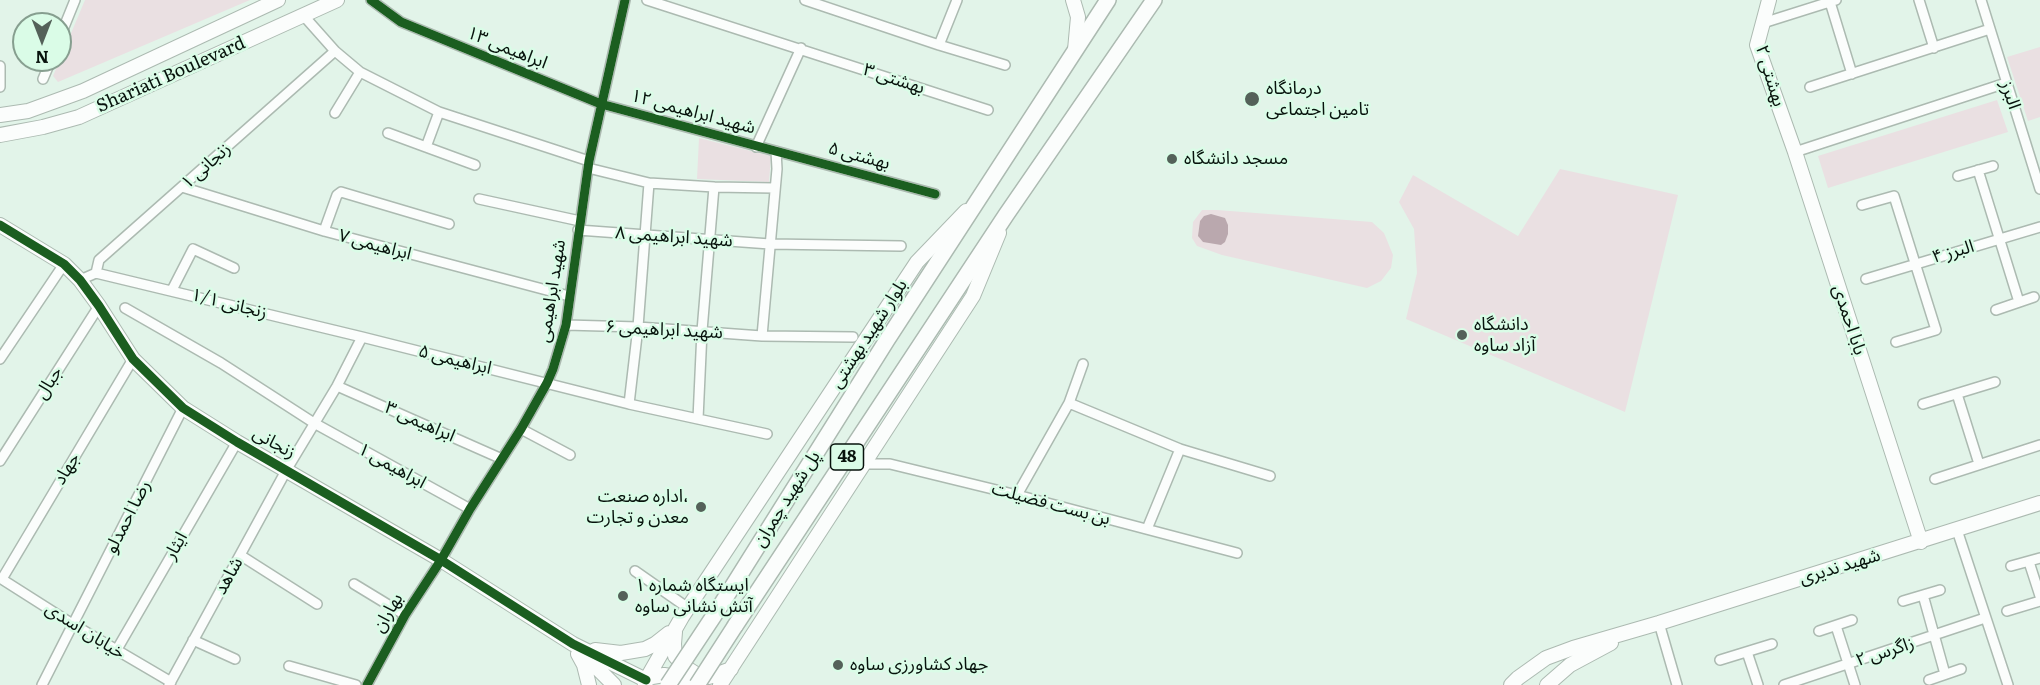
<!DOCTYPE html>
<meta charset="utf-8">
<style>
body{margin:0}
#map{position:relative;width:2040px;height:685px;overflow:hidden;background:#e2f4e9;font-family:Literata,serif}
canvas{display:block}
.north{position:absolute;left:12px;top:12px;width:60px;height:60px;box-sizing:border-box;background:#dafce7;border:2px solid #869e8f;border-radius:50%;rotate:180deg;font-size:16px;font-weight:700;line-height:24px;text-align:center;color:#07120c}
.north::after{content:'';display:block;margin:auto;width:21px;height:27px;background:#546159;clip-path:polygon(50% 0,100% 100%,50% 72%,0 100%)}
</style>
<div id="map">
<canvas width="2040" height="685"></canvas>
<div class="north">N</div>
</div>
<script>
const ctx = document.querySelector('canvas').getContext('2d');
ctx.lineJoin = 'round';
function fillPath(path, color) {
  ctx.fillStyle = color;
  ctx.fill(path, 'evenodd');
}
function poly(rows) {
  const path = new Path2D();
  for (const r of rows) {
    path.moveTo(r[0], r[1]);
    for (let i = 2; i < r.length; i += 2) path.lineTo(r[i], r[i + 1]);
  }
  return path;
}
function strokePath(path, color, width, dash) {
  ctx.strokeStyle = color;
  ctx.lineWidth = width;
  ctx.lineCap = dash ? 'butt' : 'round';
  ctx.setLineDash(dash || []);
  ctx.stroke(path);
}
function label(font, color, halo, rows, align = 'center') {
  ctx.font = font + ' Literata,"Noto Sans Arabic",serif';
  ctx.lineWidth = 5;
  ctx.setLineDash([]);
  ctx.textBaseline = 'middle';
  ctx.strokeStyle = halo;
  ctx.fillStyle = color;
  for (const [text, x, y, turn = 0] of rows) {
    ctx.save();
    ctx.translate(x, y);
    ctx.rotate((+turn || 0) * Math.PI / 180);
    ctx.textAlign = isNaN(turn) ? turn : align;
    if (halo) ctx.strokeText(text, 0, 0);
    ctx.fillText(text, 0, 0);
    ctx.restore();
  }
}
const green = poly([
 [85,0,250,0,58,82,53,76],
 [2040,47,2040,117,2028,121,2007,57],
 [1997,100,2008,132,1828,188,1818,156],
 [699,138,771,156,769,182,697,179],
 [1560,169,1678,195,1625,412,1406,319,1417,273,1414,229,1399,202,1413,175,1518,236],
 [1202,210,1217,210,1372,222,1384,233,1393,255,1391,268,1381,281,1367,288,1222,255,1197,246,1192,238,1193,222]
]);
const water = poly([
 [1211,214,1225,218,1228,225,1228,234,1225,242,1221,245,1203,242,1198,236,1200,221,1204,216]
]);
const street = poly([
 [371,0,401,22,601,104,935,194],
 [647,0,988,110],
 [805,0,939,45,1005,65],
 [1919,0,1934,48],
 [1981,0,2040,189],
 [1830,2,1852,74],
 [303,15,335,51,360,72,439,112,589,161],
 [1763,23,1836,0],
 [60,37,75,0],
 [939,45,957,0],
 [0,66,0,87],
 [43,79,51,60],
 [1810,87,1990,29],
 [335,113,360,72],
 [388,133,426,147,439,112],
 [426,147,475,165],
 [756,147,801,48],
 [1795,152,2006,83],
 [588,168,649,183,714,187,774,188],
 [1978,170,2019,302],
 [1958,176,1993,166],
 [182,187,324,231,569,296],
 [479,199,580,221],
 [1862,205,1894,196,1936,330,1896,342],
 [578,230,770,244,901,246],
 [324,231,337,195,341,192,449,224],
 [96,273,362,337,629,404,767,434],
 [1866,279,2040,227],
 [80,280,96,273,99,260,335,51],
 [172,290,193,249,234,268],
 [125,308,221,363,314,423,470,509],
 [1996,310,2034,297],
 [566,325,638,327,762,336,853,337],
 [762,336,777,169,776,151],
 [0,359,64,264],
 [337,386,502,459],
 [1957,394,1979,464],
 [1069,403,1180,449,1270,476],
 [629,404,638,327,649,183],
 [1923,404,1995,382],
 [698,419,702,331,714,187],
 [521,429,570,455],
 [0,461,99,306],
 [865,464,890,464,1017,495,1237,553],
 [1935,479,2040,445],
 [1017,495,1069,403,1083,364],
 [1147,529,1180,449],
 [1957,530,2008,685],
 [240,555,317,604],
 [2029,562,2040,596],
 [2011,566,2040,558],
 [635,571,688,608],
 [0,578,74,625,171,682],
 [2,579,133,359],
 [354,584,405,615],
 [1923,595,1945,674],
 [1903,601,1940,590],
 [2007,611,2040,601],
 [1659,623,1677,685],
 [1836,626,1855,685],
 [1819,631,1852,620],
 [193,640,235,659],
 [116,651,237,442],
 [1747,652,1758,685],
 [1720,660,1772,644],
 [289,666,356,685],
 [1929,680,1961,669],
 [42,685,183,408],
 [169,685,287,469,337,386,362,337],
 [367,685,405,615,441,560,470,509,521,429,547,383,553,369,566,325,589,161,625,0],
 [1784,685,1985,618]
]);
const secondary = poly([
 [1073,0,1078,17,1075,50],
 [1769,0,1757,45,1795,152,1921,542],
 [0,115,28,111,83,91,278,0],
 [0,135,43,127,79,117,337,0],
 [0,225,64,264,80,280,99,306,133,359,183,408,237,442,441,560,573,644,646,680,682,617,917,262,966,211],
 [675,632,674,644,675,656,685,667,696,674,709,677,731,669],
 [595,650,621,653,645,649,655,644,669,633],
 [581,652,614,685],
 [578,654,584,665,589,685],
 [644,681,652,677,664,675,677,677,688,685],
 [720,685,973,296,999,233],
 [1511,685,1518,678,1546,658,1573,648,1659,623,2040,503],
 [1547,685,1570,665,1611,643]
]);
const primary = poly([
 [719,608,887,340,1108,0],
 [735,626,1006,215,1154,0]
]);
const primaryBridge = poly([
 [668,685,719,608],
 [697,685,735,626]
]);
const cycleway = poly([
 [371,0,401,22,601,104,935,194],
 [0,225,64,264,80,280,99,306,133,359,183,408,237,442,441,560,573,644,646,680],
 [367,685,405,615,441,560,470,509,521,429,547,383,553,369,566,325,589,161,625,0]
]);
const markers = [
 [1252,99,8,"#546159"],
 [1172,159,6,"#546159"],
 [1462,335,6,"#546159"],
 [701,507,6,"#546159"],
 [623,596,6,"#546159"],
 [838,665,6,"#546159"]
];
const shields = [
 [847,457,33]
];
const shieldNames = [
 ["48",847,457]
];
const streetNames = [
 ["ابراهیمی ۱۳",507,48,22],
 ["Shariati Boulevard",171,75,-24],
 ["بهشتی ۲",1770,76,73],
 ["بهشتی ۳",894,79,18],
 ["البرز",2010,95,72],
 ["شهید ابراهیمی ۱۲",693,112,15],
 ["بهشتی ۵",859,156,15],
 ["زنجانی ۱",206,166,-42],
 ["شهید ابراهیمی ۸",674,237,4],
 ["ابراهیمی ۷",375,245,15],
 ["البرز ۴",1953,252,-16],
 ["شهید ابراهیمی",552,291,-81],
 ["زنجانی ۱/۱",229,304,14],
 ["بابا احمدی",1849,320,72],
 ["شهید ابراهیمی ۶",664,330,3],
 ["بلوار شهید بهشتی",869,334,-57],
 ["ابراهیمی ۵",455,360,14],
 ["جبال",49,383,-58],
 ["ابراهیمی ۳",420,422,24],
 ["زنجانی",274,443,29],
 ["ابراهیمی ۱",392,466,29],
 ["جهاد",67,469,-59],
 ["پل شهید چمران",787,499,-58],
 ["بن بست فضیلت",1051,504,15],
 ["رضا احمدلو",128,517,-63],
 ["ایثار",176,546,-60],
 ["شهید ندیری",1840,567,-17],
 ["شاهد",229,576,-61],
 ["بهاران",388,613,-60],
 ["خیابان اسدی",85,631,32],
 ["زاگرس ۲",1885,652,-18]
];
const poiNames = [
 ["درمانگاه",1266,89],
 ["تامین اجتماعی",1266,110],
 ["مسجد دانشگاه",1184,159],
 ["دانشگاه",1474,325],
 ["آزاد ساوه",1474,346],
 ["اداره صنعت،",689,497,"right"],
 ["معدن و تجارت",689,518,"right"],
 ["ایستگاه شماره ۱",635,586],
 ["آتش نشانی ساوه",635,607],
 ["جهاد کشاورزی ساوه",850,665]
];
fillPath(green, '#eae0e2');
fillPath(water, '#baa8ae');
strokePath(street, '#acbab1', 12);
strokePath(secondary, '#acbab1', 16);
strokePath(primary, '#acbab1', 18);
strokePath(street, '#fbfdfc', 9);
strokePath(secondary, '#fbfdfc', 14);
strokePath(primary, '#fbfdfc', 15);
strokePath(primaryBridge, '#acbab1', 18, []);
strokePath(primaryBridge, '#fbfdfc', 15);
strokePath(cycleway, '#1b5e20', 9);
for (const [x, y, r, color] of markers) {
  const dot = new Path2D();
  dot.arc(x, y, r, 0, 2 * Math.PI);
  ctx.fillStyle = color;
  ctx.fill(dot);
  strokePath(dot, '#dafce7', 2);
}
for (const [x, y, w] of shields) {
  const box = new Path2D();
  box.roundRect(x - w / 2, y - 13, w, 26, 4.5);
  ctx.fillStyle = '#dafce7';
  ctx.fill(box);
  strokePath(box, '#07120c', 1.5);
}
label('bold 16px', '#07120c', null, shieldNames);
label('18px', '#07120c', '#dafce7', streetNames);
label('18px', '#07120c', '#dafce7', poiNames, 'left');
</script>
